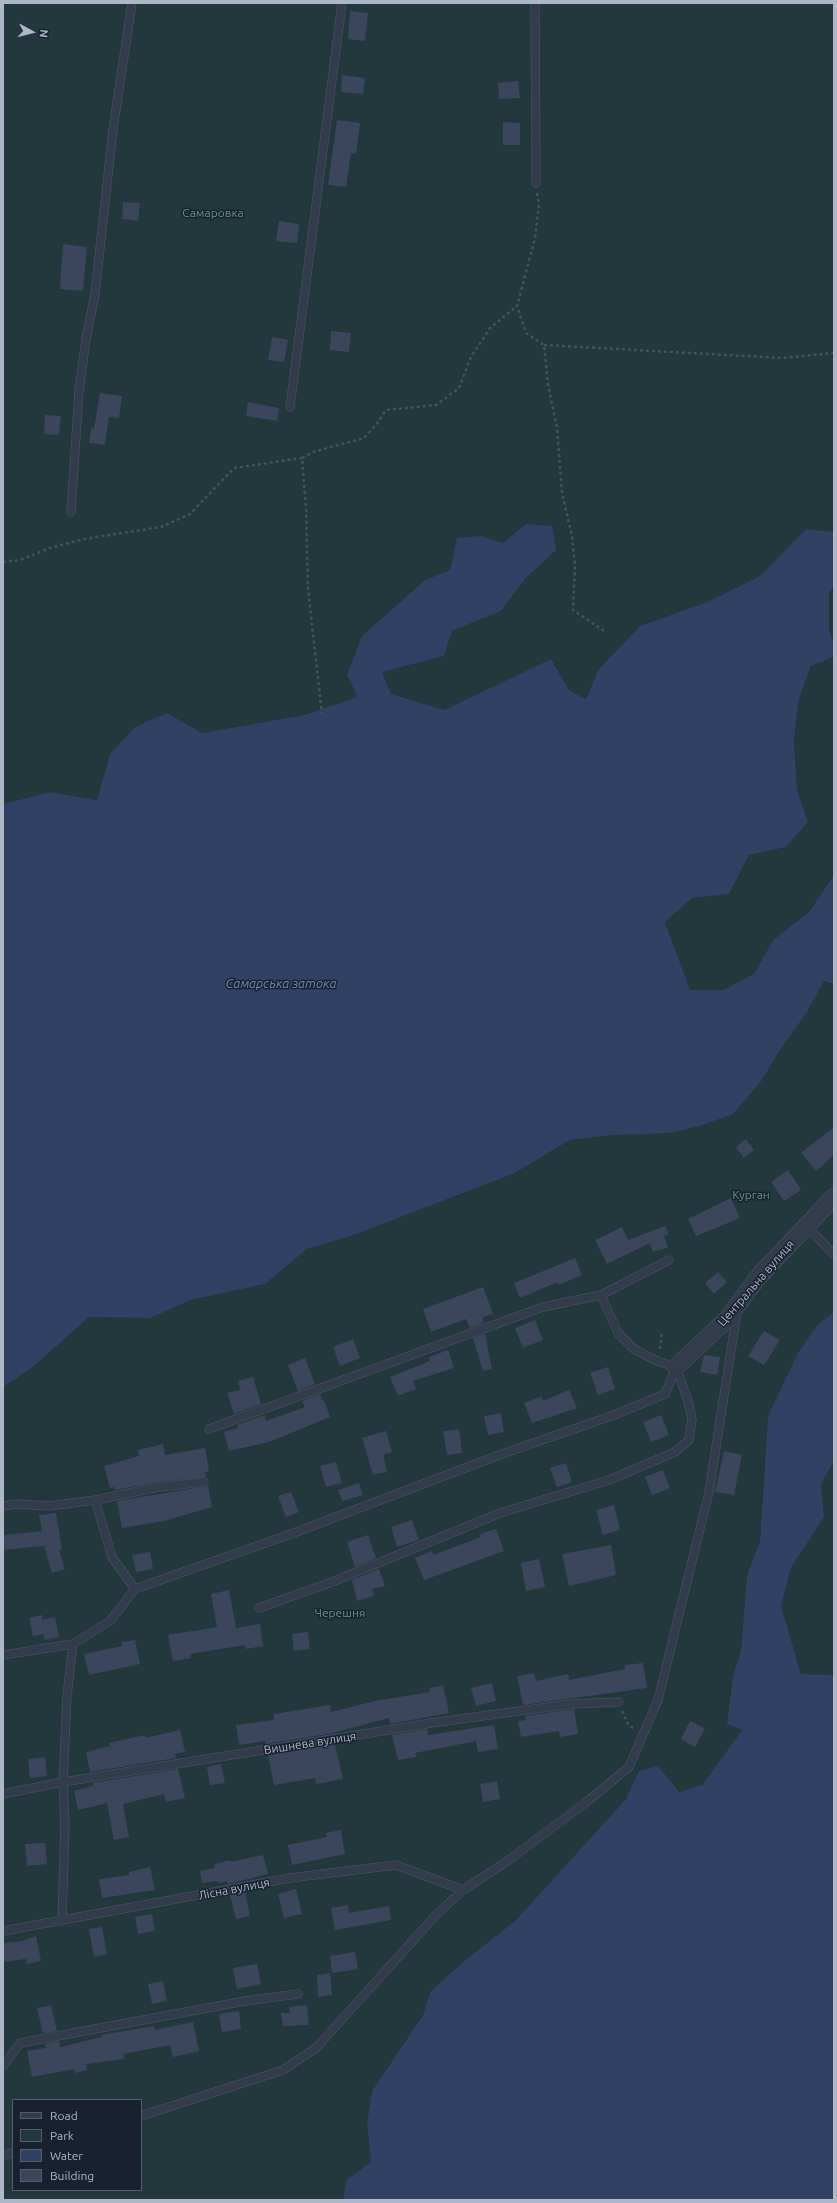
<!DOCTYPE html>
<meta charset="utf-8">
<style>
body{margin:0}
#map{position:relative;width:837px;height:2203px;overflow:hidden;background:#202a3c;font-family:Ubuntu,sans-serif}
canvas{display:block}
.frame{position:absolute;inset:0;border:4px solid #aeb7c8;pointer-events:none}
.legend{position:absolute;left:12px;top:2099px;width:130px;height:92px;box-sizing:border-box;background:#192131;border:1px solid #555d6d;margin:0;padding:5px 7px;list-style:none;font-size:12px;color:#aeb7c8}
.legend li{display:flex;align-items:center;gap:8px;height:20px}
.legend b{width:20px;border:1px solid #555d6d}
.north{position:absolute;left:12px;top:12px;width:40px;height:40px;-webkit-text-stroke:3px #192131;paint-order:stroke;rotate:97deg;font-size:11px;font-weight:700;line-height:16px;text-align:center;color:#aeb7c8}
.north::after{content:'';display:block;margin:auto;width:14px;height:18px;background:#aeb7c8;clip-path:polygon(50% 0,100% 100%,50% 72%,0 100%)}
</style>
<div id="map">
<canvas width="837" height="2203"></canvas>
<div class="frame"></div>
<ul class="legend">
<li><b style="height:5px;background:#333c4c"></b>Road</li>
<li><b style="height:11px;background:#22383d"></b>Park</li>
<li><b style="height:11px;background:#304163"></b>Water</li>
<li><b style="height:11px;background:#3b465d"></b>Building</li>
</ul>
<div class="north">N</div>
</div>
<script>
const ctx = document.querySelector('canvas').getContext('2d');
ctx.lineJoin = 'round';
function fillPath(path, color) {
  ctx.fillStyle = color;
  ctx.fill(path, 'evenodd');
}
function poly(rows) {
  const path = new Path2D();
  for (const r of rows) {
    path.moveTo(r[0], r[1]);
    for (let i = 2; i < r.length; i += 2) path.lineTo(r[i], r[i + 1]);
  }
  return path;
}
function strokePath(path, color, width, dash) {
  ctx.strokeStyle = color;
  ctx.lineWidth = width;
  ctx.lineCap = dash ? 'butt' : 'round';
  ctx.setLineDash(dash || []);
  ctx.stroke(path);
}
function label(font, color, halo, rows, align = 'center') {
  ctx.font = font + ' Ubuntu,sans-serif';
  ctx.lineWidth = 3;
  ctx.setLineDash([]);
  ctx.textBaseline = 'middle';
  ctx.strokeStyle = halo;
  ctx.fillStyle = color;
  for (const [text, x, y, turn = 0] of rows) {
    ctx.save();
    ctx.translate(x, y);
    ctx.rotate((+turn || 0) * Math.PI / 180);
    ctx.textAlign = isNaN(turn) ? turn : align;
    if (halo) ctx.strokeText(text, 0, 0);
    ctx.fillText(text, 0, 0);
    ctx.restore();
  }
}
const green = poly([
 [3,3,834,3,834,532,806,529,760,576,707,602,640,626,598,670,586,699,569,690,551,659,444,710,391,694,382,672,444,656,452,631,501,611,525,579,556,550,526,524,503,543,481,536,451,570,425,580,362,636,359,697,304,715,202,733,167,713,110,754,97,800,50,792,3,804],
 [834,585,834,644,829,630,829,594],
 [834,657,834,875,809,912,773,940,754,974,723,990,690,990,665,922,692,897,729,894,749,855,786,847,808,822,797,789,794,740,799,699,811,666],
 [824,981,834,984,834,1312,818,1324,765,1456,760,1541,747,1575,741,1650,733,1676,727,1724,742,1730,702,1785,678,1792,658,1766,639,1771,626,1799,515,1921,464,1961,430,1992,423,2015,372,2091,367,2123,371,2163,346,2180,343,2200,3,2200,3,1387,33,1367,89,1317,151,1318,191,1300,265,1284,307,1249,351,1236,513,1174,570,1140,613,1135,762,1080,778,1053,807,1012],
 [13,2100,141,2100,141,2190,13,2190],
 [834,1461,834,1675,801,1674,781,1606,791,1568,824,1517,821,1484]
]);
const water = poly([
 [526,524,552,526,556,550,525,579,501,611,452,631,444,656,382,672,391,694,444,710,551,659,569,690,586,699,598,670,640,626,707,602,760,576,806,529,834,532,834,585,829,594,829,630,834,644,834,657,811,666,799,699,794,740,797,789,808,822,786,847,749,855,729,894,692,898,665,922,690,990,723,990,754,974,773,940,809,912,834,875,834,984,824,981,807,1012,778,1053,762,1080,733,1114,700,1126,669,1133,613,1135,570,1140,513,1174,351,1236,307,1249,265,1284,191,1300,151,1318,89,1317,33,1367,3,1387,3,804,50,792,97,800,110,754,135,727,167,713,202,733,304,715,358,697,347,675,362,636,425,580,450,570,457,538,481,536,503,543],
 [834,1312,834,1461,821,1484,824,1517,791,1568,781,1606,801,1674,834,1675,834,2200,343,2200,346,2180,371,2162,367,2123,372,2091,423,2015,430,1992,464,1961,515,1921,626,1799,639,1771,658,1766,679,1792,702,1785,742,1730,727,1724,733,1676,741,1650,747,1575,760,1541,768,1416,798,1353,818,1324]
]);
const building = poly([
 [350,11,368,13,365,41,348,39],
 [342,75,365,78,363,94,341,92],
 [518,81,520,98,499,99,498,83],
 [337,120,360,123,356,154,351,153,346,187,328,185],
 [503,122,520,123,520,145,503,145],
 [123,202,140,203,138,221,122,219],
 [279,221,299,224,297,243,276,241],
 [63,244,87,247,83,291,60,289],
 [331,331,351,333,349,352,330,350],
 [272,337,288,340,284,362,268,360],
 [100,393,122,396,119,418,109,417,105,445,89,443,91,428,94,429],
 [248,402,279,408,277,421,246,416],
 [45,415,61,416,59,435,44,434],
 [834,1127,834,1155,816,1171,801,1153],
 [746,1139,754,1150,744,1158,736,1147],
 [788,1170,801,1190,784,1201,771,1182],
 [731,1198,740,1218,696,1236,688,1219],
 [665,1226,669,1234,664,1236,668,1247,653,1252,650,1243,607,1264,595,1240,622,1227,628,1240],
 [575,1258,582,1275,559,1285,558,1282,520,1298,514,1283],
 [718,1272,727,1282,714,1294,705,1283],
 [483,1287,493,1314,483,1317,483,1323,470,1328,466,1319,431,1332,423,1309],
 [535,1320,543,1340,523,1348,515,1328],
 [764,1331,780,1340,764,1365,748,1356],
 [485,1334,492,1369,483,1371,473,1338],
 [353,1339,360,1358,340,1366,333,1347],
 [448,1350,454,1368,413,1381,416,1389,398,1396,390,1377,430,1361,429,1357],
 [704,1355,720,1357,717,1375,700,1372],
 [305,1358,315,1384,298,1391,288,1365],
 [608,1367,615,1389,598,1395,590,1373],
 [253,1377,261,1404,234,1414,227,1393,240,1390,238,1381],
 [569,1390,577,1408,532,1423,524,1403,542,1396,543,1401],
 [320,1394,322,1401,324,1400,330,1417,269,1442,229,1451,224,1432,238,1428,237,1425,265,1415,266,1421,305,1407,302,1401],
 [501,1413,504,1432,488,1435,484,1416],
 [661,1415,669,1435,651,1442,643,1422],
 [459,1429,462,1453,447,1455,443,1431],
 [386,1431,392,1452,383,1455,387,1472,373,1475,362,1438],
 [163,1444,165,1455,205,1448,209,1471,205,1472,206,1477,158,1482,115,1490,114,1487,110,1488,104,1466,139,1456,138,1450],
 [724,1451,742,1455,734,1495,715,1492],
 [336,1462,342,1483,326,1487,320,1466],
 [566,1463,572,1482,557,1487,550,1468],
 [663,1470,670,1488,652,1495,645,1477],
 [359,1483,363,1495,342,1501,338,1490],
 [208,1486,212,1507,164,1521,122,1528,117,1501],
 [291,1492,299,1512,286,1517,278,1496],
 [614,1505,620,1530,603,1535,596,1510],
 [56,1513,62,1550,59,1550,65,1569,52,1573,44,1546,4,1550,3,1535,42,1531,39,1515],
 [412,1520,419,1540,397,1547,391,1527],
 [496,1529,504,1551,424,1580,415,1558,432,1551,433,1555,481,1537,480,1534],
 [368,1535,376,1558,355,1567,347,1542],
 [611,1545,616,1575,569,1586,562,1554],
 [150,1552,153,1569,136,1572,132,1555],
 [539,1559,545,1587,526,1591,521,1563],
 [379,1569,385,1586,372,1589,374,1596,357,1601,352,1580],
 [229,1590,236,1628,260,1624,263,1646,246,1649,245,1645,190,1654,191,1658,173,1661,168,1635,217,1627,211,1594],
 [42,1615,42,1620,55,1617,59,1637,45,1640,43,1634,33,1636,29,1618],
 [308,1632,310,1649,294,1651,292,1634],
 [135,1640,140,1664,89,1675,84,1654,122,1646,122,1642],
 [643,1663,647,1688,523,1705,517,1676,534,1673,536,1681,568,1674,569,1680,625,1669,625,1665],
 [492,1683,496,1701,476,1706,471,1688],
 [443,1685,449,1713,390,1724,389,1718,333,1733,266,1744,265,1741,239,1745,236,1725,274,1720,274,1714,330,1705,331,1712,375,1701,430,1692,429,1688],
 [574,1709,578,1734,560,1737,559,1731,521,1737,518,1721,526,1720,525,1716],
 [690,1721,705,1728,695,1747,681,1739],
 [494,1725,498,1749,478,1752,476,1741,415,1753,416,1757,398,1760,392,1735,427,1729,428,1735],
 [180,1730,185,1752,175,1754,176,1758,90,1772,86,1752,110,1746,109,1743,145,1735,145,1738],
 [335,1744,343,1779,316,1784,315,1778,274,1785,268,1755],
 [45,1757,47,1776,30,1778,28,1759],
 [221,1764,225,1783,210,1785,207,1767],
 [178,1769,185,1798,166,1802,164,1794,123,1804,129,1837,114,1840,107,1803,78,1810,74,1791,93,1786,93,1783],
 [497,1781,500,1799,483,1802,480,1784],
 [341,1830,345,1854,292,1865,288,1845,327,1837,326,1833],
 [45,1843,47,1864,27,1866,25,1844],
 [263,1855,268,1874,228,1884,227,1881,219,1883,218,1881,202,1883,200,1871,215,1868,214,1864,231,1860,231,1862],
 [150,1867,155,1890,102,1898,99,1879,129,1875,129,1872],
 [296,1889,302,1914,284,1918,278,1894],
 [245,1892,250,1916,236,1919,230,1895],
 [348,1905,349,1913,389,1906,391,1920,335,1930,331,1908],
 [152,1914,155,1931,138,1934,135,1917],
 [102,1927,107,1954,94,1957,89,1929],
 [36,1936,41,1961,27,1964,26,1959,3,1962,3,1943,22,1941],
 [355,1952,358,1969,332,1973,330,1956],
 [257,1964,261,1984,237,1989,233,1968],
 [330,1973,332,1995,318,1997,317,1975],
 [163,1981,167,2001,152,2004,148,1984],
 [51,2005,57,2031,43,2033,37,2008],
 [307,2005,309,2025,283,2026,281,2013,290,2013,289,2007],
 [239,2011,241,2029,222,2032,219,2014],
 [193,2022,199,2051,173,2057,170,2045,123,2054,124,2059,86,2064,87,2070,75,2073,74,2069,32,2077,27,2051,46,2048,45,2044,59,2041,60,2047,102,2037,102,2035,154,2026,155,2030]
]);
const path = poly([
 [537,193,539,204,535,238,517,306,526,333,544,345,548,385,557,427,562,493,572,536,575,566,573,610,604,631],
 [544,345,782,358,834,353],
 [3,562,20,560,50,548,84,539,161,527,190,514,234,468,302,458],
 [322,715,308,589,306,508,302,458,313,452,364,438,376,425,386,410,436,405,459,388,471,357,490,328,517,306],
 [660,1349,662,1332],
 [622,1711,629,1726,634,1728]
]);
const lane = poly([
 [535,3,536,183],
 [290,407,342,3],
 [71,512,79,391,86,339,95,294,113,129,132,3],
 [807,1226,834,1255],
 [601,1295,618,1333,634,1349,657,1361,676,1367],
 [209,1429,543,1307,601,1295,669,1260],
 [3,1506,17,1504,49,1506,95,1500,159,1487,204,1482],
 [135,1589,291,1534,502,1454,614,1415,665,1394,676,1367],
 [259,1608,332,1582,500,1513,609,1480,675,1452,689,1440,692,1419,687,1398,676,1367],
 [3,1655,73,1644],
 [3,1794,63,1782,438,1722,571,1704,619,1702],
 [62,1921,65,1824,63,1782,67,1696,73,1644,110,1621,135,1589,112,1557,95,1500],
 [3,1931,290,1878,396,1865,463,1890],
 [3,2066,20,2043,245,2001,298,1994],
 [141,2116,283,2070,316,2048,436,1915,463,1890,509,1860,584,1804,629,1767,658,1700,709,1492,737,1312],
 [3,2155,13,2153]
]);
const street = poly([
 [676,1367,727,1319,759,1276,834,1197]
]);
const parkNames = [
 ["Самаровка",213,213],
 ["Курган",751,1195],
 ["Черешня",340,1613]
];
const streetNames = [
 ["Центральна вулиця",756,1283,-49],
 ["Вишнева вулиця",310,1743,-9],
 ["Лісна вулиця",234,1889,-11]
];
const waterNames = [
 ["Самарська затока",281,984]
];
fillPath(green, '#22383d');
fillPath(water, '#304163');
fillPath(building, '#3b465d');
strokePath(lane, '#4e5767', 9);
strokePath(street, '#4e5767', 18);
strokePath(path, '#3f555a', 2.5, [3, 3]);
strokePath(lane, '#333c4c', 8);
strokePath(street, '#333c4c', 17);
label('12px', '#639b74', '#192131', parkNames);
label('12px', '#aeb7c8', '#192131', streetNames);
label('italic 13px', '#748ab3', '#192131', waterNames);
</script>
